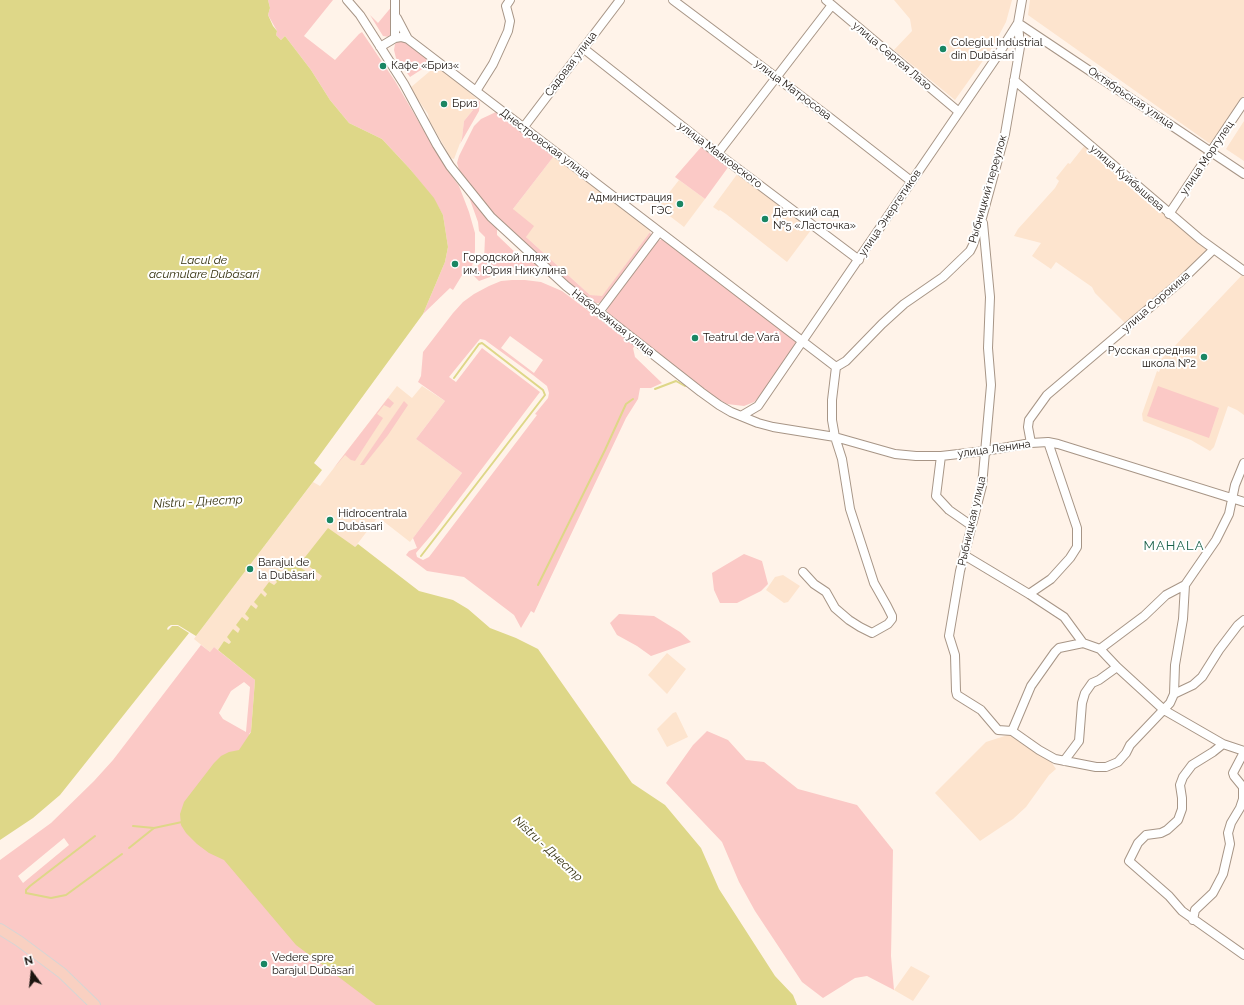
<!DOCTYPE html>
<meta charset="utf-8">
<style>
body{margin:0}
#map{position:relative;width:1244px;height:1005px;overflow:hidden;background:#fff3e9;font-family:Raleway,sans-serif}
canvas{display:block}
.north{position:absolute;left:12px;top:953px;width:40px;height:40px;-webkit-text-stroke:3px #fff;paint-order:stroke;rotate:345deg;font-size:11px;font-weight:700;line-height:16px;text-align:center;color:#1c1510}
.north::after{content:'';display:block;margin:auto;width:14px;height:18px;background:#1c1510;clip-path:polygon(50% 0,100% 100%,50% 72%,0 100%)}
</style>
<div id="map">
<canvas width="1244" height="1005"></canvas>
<div class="north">N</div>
</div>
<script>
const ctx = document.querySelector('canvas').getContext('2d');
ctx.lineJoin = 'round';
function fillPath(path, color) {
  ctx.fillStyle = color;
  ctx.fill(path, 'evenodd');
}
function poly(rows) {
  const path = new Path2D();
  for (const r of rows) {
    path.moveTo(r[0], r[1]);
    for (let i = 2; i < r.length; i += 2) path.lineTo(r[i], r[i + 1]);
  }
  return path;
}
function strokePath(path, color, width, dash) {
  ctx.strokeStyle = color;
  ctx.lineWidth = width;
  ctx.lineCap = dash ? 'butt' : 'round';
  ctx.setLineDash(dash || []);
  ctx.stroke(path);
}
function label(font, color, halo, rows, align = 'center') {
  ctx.font = font + ' Raleway,sans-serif';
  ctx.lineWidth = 4;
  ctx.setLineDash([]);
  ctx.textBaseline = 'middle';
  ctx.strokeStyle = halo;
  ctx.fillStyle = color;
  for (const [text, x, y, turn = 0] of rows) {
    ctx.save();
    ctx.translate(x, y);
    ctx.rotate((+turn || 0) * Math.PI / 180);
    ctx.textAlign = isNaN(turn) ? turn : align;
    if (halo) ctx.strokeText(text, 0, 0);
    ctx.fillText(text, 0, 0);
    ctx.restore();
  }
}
const built = poly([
 [894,0,1012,0,1006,22,992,48,955,100,894,50,912,31,910,19],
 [1030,0,1244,0,1244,96,1214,141,1209,143,1028,15],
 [436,66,440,66,478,100,474,105,475,106,473,110,464,121,462,138,454,159,451,158,429,120,428,114,419,101,416,99,410,88],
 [1244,121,1244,161,1226,149],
 [1085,145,1209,251,1181,279,1126,324,1095,293,1092,287,1056,262,1051,269,1032,256,1041,243,1014,236,1018,229,1055,188,1059,181,1056,178,1068,163,1070,164],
 [554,156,650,229,650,232,602,297,590,295,526,237,513,209],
 [738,173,811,230,787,262,726,214,720,210,719,211,713,207],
 [679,180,705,199,684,227,658,207],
 [1242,275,1244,276,1244,415,1237,410,1228,406,1214,447,1210,451,1191,440,1143,421,1142,414,1157,371,1159,372,1162,365,1157,363,1171,350],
 [397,386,412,398,422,386,445,401,416,439,462,473,410,542,378,517,355,547,319,581,288,558,282,566,285,570,283,573,273,578,277,582,274,585,263,590,267,594,265,597,255,602,259,606,256,609,245,614,249,618,247,621,237,625,241,629,238,633,227,637,231,642,229,644,224,641,218,650,214,647,210,652,194,639,196,636,313,482,320,486],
 [783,575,800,586,788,602,784,603,766,590,775,577],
 [667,653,686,669,667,694,648,675],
 [676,712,688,737,667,747,657,729,673,713],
 [1011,734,1052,763,1056,769,1049,775,1026,807,1013,819,980,841,935,793,986,742],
 [911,966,930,976,913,1001,894,990]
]);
const green = poly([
 [268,0,333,0,304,36,335,60,359,34,362,32,395,81,444,165,459,186,469,212,475,233,475,251,472,267,468,276,464,272,453,290,450,288,423,314,445,262,448,247,443,215,433,198,410,169,382,139,349,123,330,100,311,70,285,36,281,40,276,35,277,31,268,15,270,8],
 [393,5,393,29,389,37,383,36,370,15,378,23],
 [398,41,405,41,433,62,410,77,396,58,394,50,395,44],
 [478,100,480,102,479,111,460,144,462,138,464,121,473,110,472,109,475,106,474,105],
 [496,112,554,156,513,209,534,226,526,237,590,295,602,296,650,232,652,236,604,300,599,303,593,303,589,302,495,218,460,173,457,163,459,156,474,126,481,119],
 [702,146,729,166,705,199,675,177],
 [469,197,497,228,497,235,518,255,528,256,554,278,540,274,521,271,518,267,493,271,490,277,479,281,474,276,478,265,484,261,485,237,479,231,478,222],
 [663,239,796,338,796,343,759,397,754,402,744,406,727,404,715,397,609,316,607,311,608,305,657,241],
 [512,280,525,280,541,282,562,291,635,346,633,348,635,357,662,383,651,388,640,388,638,399,626,418,540,600,534,613,531,611,521,628,514,615,464,577,427,571,406,555,409,551,417,548,413,538,462,473,416,439,445,401,418,382,421,376,423,352,453,313,463,302,474,294,489,286,501,281],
 [510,336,543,360,534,373,501,348],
 [480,339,485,340,533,375,547,386,549,393,548,398,535,414,537,415,429,557,423,560,417,557,416,553,434,532,540,392,482,348,456,382,449,377],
 [1158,386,1219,408,1209,438,1147,416],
 [388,398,394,403,390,408,384,405,377,414,383,418,355,461,351,460,345,455,333,469],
 [404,401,408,405,388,435,364,465,360,465],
 [744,554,762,561,768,584,761,591,737,603,720,603,714,590,712,573],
 [619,614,654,616,680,632,691,642,651,656,637,646,617,635,610,623],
 [201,645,210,652,214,647,255,680,251,732,249,734,621,1005,0,1005,0,860,51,823,94,781,113,760],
 [244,682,250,687,246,732,223,719,219,713,231,691],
 [64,838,69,845,23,883,18,876],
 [707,731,728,740,746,760,764,762,798,789,857,805,893,850,891,956,894,990,867,976,855,978,823,998,802,982,755,911,739,882,722,842,666,783,693,745]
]);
const water = poly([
 [0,0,268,0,270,8,268,15,273,26,277,31,276,35,281,40,285,36,311,70,330,100,349,123,382,139,410,169,434,198,443,215,448,247,445,262,423,314,314,463,322,470,196,636,178,625,171,625,168,627,167,629,168,630,172,626,178,626,189,633,60,795,33,818,0,840],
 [328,528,355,547,358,544,419,591,453,600,468,609,490,628,516,638,538,649,632,783,665,805,701,848,719,889,775,976,793,995,797,1005,376,1005,296,945,224,860,209,853,197,844,186,833,181,825,180,814,184,802,214,763,221,756,229,752,239,750,251,732,255,680,218,650,224,641,229,644,231,642,227,637,233,629,238,633,240,629,236,625,242,617,247,621,249,618,245,614,251,605,256,609,258,606,254,602,261,593,265,597,267,594,263,590,269,582,274,585,277,582,273,578,279,570,283,573,285,571,281,566,288,558,319,581,322,576,302,561]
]);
const stream = poly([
 [655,389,676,381,685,386],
 [421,556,545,395,543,390,482,343,479,344,454,378],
 [538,585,605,450,626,404,633,399],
 [133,826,154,828],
 [95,836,30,886,26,890,26,893,51,898,66,895,122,854],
 [129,848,154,828,182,822]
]);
const minor = poly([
 [347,0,360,15,404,84,437,145,450,166,491,217,566,286,701,392,719,405,731,412,758,423,773,427,835,437,895,454,916,456,941,456,985,451,1031,443,1048,442,1058,444,1244,502],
 [395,0,395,38],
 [673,0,829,117,911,181],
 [826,0,959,112],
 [397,18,408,39],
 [1018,23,1244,174],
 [380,47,395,38,401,37,408,39,836,367],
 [583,48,697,138,859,260],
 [1014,80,1200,239,1244,271],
 [476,91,493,64,508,31,510,21,506,6,510,0],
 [523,128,620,0],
 [718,153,832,5],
 [1169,214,1244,102],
 [983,223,990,297,988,348,991,385,982,486,960,571,949,636,955,655,956,691,957,695,981,710,998,730,1012,731],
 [599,312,659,232],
 [741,416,758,406,996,58,1018,23,1022,0],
 [1031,443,1028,427,1029,420,1047,395,1180,282,1213,250],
 [941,456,936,496,949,510,972,526],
 [964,555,1029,594,1064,617,1083,643,1100,649,1117,667,1164,710,1223,744,1244,751],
 [803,572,814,584,826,592,835,608,849,620,860,627,872,633,888,624,892,619,892,616,887,606,874,583,850,509,842,459,835,437,832,420,832,400,836,367,846,361,882,324,904,304,943,277,970,251,973,245,982,218,1005,134,1020,47,1018,23],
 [1029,594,1051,579,1070,558,1077,547,1077,528,1048,442],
 [1100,649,1144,616,1166,595,1185,585,1216,540,1229,514,1235,485,1244,463],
 [1174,694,1193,685,1202,677,1219,650,1238,625,1244,620],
 [1012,731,1039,750,1055,759,1096,767,1106,767,1118,762,1126,753,1130,745,1170,703,1174,694,1175,665,1183,619,1185,585],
 [1012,731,1031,686,1055,652,1059,648,1083,643],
 [1223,744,1213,752,1192,765,1183,777,1180,785,1182,798,1182,809,1178,820,1167,830,1161,833,1146,835,1138,843,1129,861,1169,896,1182,911,1244,955],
 [1064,761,1079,741,1082,703,1085,693,1092,683,1099,680,1117,667],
 [1193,920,1195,910,1213,893,1223,874,1230,844,1228,833,1231,823,1240,808,1243,799,1243,787,1234,776,1233,773,1244,752]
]);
const major = poly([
 [0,929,19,941,62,973,95,1005]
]);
const markers = [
 [943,49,4,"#198663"],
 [383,66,4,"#198663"],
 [444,104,4,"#198663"],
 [680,204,4,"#198663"],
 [765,219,4,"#198663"],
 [455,264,4,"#198663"],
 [695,338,4,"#198663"],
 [1204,357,4,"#198663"],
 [330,520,4,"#198663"],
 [250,569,4,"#198663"],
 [264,964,4,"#198663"]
];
const poiNames = [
 ["Colegiul Industrial",951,43],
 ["din Dubăsari",951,56],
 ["Кафе «Бриз«",391,66],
 ["Бриз",452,104],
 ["Администрация",672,198,"right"],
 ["ГЭС",672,211,"right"],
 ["Детский сад",773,213],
 ["№5 «Ласточка»",773,226],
 ["Городской пляж",463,258],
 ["им. Юрия Никулина",463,271],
 ["Teatrul de Vară",703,338],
 ["Русская средняя",1196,351,"right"],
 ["школа №2",1196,364,"right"],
 ["Hidrocentrala",338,514],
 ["Dubăsari",338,527],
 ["Barajul de",258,563],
 ["la Dubăsari",258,576],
 ["Vedere spre",272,958],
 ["barajul Dubăsari",272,971]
];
const streetNames = [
 ["улица Сергея Лазо",892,56,40],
 ["Садовая улица",571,64,-53],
 ["улица Матросова",793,90,37],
 ["Октябрьская улица",1131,98,34],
 ["Днестровская улица",545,144,37],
 ["улица Маяковского",720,155,37],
 ["улица Моргулец",1207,158,-56],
 ["улица Куйбышева",1127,178,41],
 ["Рыбницкий переулок",988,189,-74],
 ["улица Энергетиков",890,213,-56],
 ["улица Сорокина",1156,302,-41],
 ["Набережная улица",613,323,38],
 ["улица Ленина",994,449,-8],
 ["Рыбницкая улица",972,521,-77]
];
const waterNames = [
 ["Lacul de",204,260],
 ["acumulare Dubăsari",204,274],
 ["Nistru - Днестр",198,502,-3],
 ["Nistru - Днестр",548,849,43]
];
const quarterNames = [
 ["MAHALA",1174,546]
];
fillPath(built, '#fde4ce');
fillPath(green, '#fbc9c6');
fillPath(water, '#ded788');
strokePath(stream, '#ded788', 2);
strokePath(minor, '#a79586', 10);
strokePath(major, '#d6d5d4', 12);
strokePath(minor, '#fff', 8);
strokePath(major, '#f9d0c1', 10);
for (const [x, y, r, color] of markers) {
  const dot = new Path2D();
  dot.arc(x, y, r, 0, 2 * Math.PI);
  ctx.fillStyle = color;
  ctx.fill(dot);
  strokePath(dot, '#fff', 1.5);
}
label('11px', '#1c1510', '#fff', poiNames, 'left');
label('11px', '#1c1510', '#fff', streetNames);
label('italic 12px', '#34310e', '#fff', waterNames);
ctx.letterSpacing = '1px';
label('13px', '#196048', '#fff', quarterNames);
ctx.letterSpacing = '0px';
</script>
